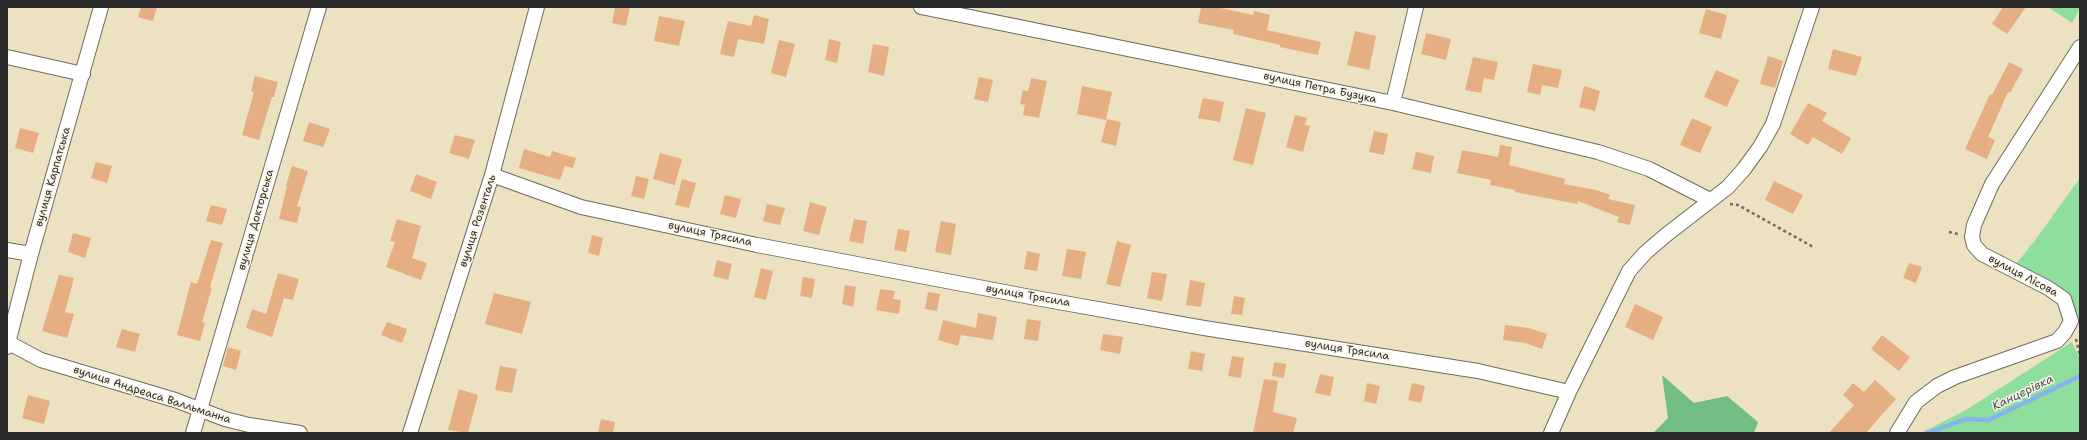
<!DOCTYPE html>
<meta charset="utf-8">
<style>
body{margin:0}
#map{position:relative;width:2087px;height:440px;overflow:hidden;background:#ece2c1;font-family:"Shantell Sans",sans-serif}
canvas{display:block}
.frame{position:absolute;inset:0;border:8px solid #2b2b2b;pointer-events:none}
</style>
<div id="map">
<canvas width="2087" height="440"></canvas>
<div class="frame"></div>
</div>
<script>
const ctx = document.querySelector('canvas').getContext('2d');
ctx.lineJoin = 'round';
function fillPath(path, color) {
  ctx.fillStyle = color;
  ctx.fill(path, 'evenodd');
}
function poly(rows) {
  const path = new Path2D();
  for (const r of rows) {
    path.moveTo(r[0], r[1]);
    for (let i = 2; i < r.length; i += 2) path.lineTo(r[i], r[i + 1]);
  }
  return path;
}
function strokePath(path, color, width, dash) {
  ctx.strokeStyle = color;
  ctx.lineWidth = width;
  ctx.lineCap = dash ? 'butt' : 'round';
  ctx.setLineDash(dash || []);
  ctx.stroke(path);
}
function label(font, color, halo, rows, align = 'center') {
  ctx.font = font + ' "Shantell Sans",sans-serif';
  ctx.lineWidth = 3;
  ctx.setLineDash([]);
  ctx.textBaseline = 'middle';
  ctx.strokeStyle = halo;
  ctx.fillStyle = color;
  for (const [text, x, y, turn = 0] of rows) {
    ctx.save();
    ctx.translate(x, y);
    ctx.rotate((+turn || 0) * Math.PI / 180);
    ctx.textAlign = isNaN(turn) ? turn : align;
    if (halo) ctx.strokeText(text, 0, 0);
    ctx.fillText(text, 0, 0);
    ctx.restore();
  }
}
const green = poly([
 [2048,7,2080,7,2080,8,2072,23],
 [2080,178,2080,326,2065,293,2016,264,2036,239],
 [2072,342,2080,359,2080,433,1921,433,1966,410]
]);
const forest = poly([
 [1662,375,1694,403,1727,396,1758,422,1754,433,1653,433,1668,418]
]);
const stream = poly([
 [1928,433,1966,419,1989,420,2080,376]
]);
const building = poly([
 [141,7,157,7,153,21,138,17],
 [615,7,630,7,626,26,612,23],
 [1201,7,1216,7,1253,15,1254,11,1270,15,1267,30,1321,42,1318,55,1280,47,1280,45,1233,34,1234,30,1198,23],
 [2003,7,2026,7,2007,34,1992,24],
 [1706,9,1727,15,1721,39,1699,33],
 [754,15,769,19,764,44,738,39,734,57,720,54,728,21,751,26],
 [659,16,685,21,679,46,654,41],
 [1355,31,1376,36,1369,70,1347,65],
 [1426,33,1451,39,1446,60,1421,54],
 [829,39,841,42,837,63,825,60],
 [779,40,795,44,786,77,771,73],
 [873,44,889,47,884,76,868,72],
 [1833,49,1862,57,1856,76,1828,69],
 [1768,56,1783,61,1775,88,1760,84],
 [1473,57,1498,62,1494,80,1484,78,1481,93,1465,90],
 [2009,62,2023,69,2010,93,2008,92,1988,137,1995,140,1987,159,1965,149,1990,94,1992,95],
 [1533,64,1562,70,1558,88,1542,85,1540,95,1527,92],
 [1716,70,1739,80,1727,107,1704,97],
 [255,76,278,82,274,97,272,97,259,140,242,135,254,92,251,91],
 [979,77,993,80,988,102,974,99],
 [1031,78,1047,81,1039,118,1023,115,1025,105,1020,104,1023,90,1028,91],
 [1082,86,1112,92,1106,120,1077,114],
 [1584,86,1600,91,1595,111,1579,107],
 [1203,98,1224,102,1220,122,1198,118],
 [1808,103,1827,113,1822,121,1851,138,1842,154,1813,137,1808,145,1790,134],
 [1246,108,1266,113,1253,165,1233,160],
 [1295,115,1307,118,1305,125,1310,126,1303,152,1286,147],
 [1692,118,1712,127,1700,153,1680,145],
 [1107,119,1121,122,1116,146,1101,142],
 [309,122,330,129,323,147,303,141],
 [20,128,39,133,33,153,15,148],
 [1374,131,1388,134,1384,155,1369,152],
 [455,135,475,140,469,159,449,153],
 [1500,145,1512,147,1509,165,1565,179,1564,184,1596,190,1610,195,1608,199,1635,205,1630,225,1617,222,1619,217,1578,201,1577,204,1515,192,1515,190,1490,185,1491,180,1457,173,1462,150,1498,157],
 [524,149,550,157,552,151,576,158,573,168,565,166,560,180,519,168],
 [1416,152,1434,156,1431,173,1412,169],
 [660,153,682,159,675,185,653,179],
 [96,162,112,166,107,183,91,178],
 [292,166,308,171,297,206,301,207,297,223,279,219,287,186,286,185],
 [416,174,437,182,431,199,410,191],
 [636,176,649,179,644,199,631,196],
 [682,179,696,183,689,208,675,205],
 [1774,181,1803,195,1793,214,1765,200],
 [725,195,741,199,736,218,720,214],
 [810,202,827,207,819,235,803,231],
 [767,204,785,208,780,225,763,221],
 [211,205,227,209,222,225,206,221],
 [397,219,421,226,412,258,427,263,421,280,386,267,395,242,390,241],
 [854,219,867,221,863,244,849,241],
 [941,221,956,224,951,255,935,252],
 [898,229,910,231,906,252,894,250],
 [73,233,91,238,85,258,68,252],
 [592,235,603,238,599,256,588,253],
 [211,240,223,243,210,287,212,288,202,322,205,323,200,341,177,335,191,282,197,284],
 [1117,241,1131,245,1120,287,1106,284],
 [1067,249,1086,252,1081,279,1062,276],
 [1027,251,1040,254,1037,271,1024,269],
 [717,260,732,264,728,280,713,276],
 [1909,263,1922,267,1916,283,1903,278],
 [761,268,773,271,766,300,754,297],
 [1152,272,1167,274,1162,301,1147,298],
 [278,273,299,279,293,300,284,298,272,337,246,328,252,309,266,314],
 [59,275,74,278,65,312,74,314,67,338,42,331],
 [803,277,815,279,812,298,800,296],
 [1190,280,1205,283,1201,307,1186,305],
 [845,285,856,287,853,307,842,304],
 [880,289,895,291,893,299,901,300,899,314,876,310],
 [928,292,940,294,937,311,925,309],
 [494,293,531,302,522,334,485,324],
 [1234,296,1245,298,1242,315,1231,314],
 [1635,304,1663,317,1653,340,1625,327],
 [978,313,997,317,993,340,961,335,958,346,938,340,943,320,976,328],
 [1027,319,1041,321,1038,341,1024,339],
 [387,322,407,329,402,343,381,335],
 [1505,325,1529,328,1547,334,1542,349,1525,343,1503,340],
 [122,329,140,334,135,352,116,347],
 [1103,334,1123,337,1120,354,1100,350],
 [1882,335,1910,357,1899,371,1871,349],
 [228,347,241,351,236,370,223,366],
 [1191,351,1205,354,1202,371,1188,369],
 [1232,356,1244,358,1241,378,1228,376],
 [1274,362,1286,364,1284,378,1272,376],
 [500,366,517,369,512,393,495,390],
 [1320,374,1334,377,1330,396,1315,393],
 [1264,379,1278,381,1273,412,1297,418,1293,433,1253,433],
 [1875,380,1896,399,1866,433,1829,433,1854,405,1843,395,1853,383,1864,392],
 [1367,383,1380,386,1376,404,1364,401],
 [1412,383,1425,386,1421,403,1408,400],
 [459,389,478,395,468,433,448,430],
 [28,395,50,401,44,424,22,418],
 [601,419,615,422,613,433,598,433]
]);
const path = poly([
 [1730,204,1738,205,1815,248],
 [1949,232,1958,234],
 [2076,339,2080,356]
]);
const minor = poly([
 [921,7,1393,103,1598,152,1649,169,1710,200],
 [7,57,83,74],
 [1393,103,1416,7],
 [492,175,581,207,757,245,1036,298,1204,328,1478,371,1569,392],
 [7,250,31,254],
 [9,343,41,360,175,400,225,419,249,425,300,433],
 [7,347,31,254,101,7],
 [193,433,319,7],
 [410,433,492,175,537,7],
 [1551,433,1569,392,1629,271,1645,253,1666,235,1728,187,1744,169,1760,147,1773,124,1812,7],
 [1897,433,1916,402,1937,386,1955,377,2057,341,2065,332,2071,321,2064,299,2048,288,1982,254,1974,245,1972,237,1974,225,1992,184,2080,47]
]);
const streetNames = [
 ["вулиця Петра Бузука",1320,88,12],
 ["вулиця Карпатська",53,177,-74],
 ["вулиця Докторська",256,220,-74],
 ["вулиця Розенталь",478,221,-72],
 ["вулиця Трясила",710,234,12],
 ["вулиця Лісова",2023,276,28],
 ["вулиця Трясила",1028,296,10],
 ["вулиця Трясила",1347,350,9],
 ["вулиця Андреаса Валльманна",152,395,18]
];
const waterNames = [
 ["Канцерівка",2023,393,-26]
];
fillPath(green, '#8ede9d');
fillPath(forest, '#72bd84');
strokePath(stream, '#85b4ef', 4.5);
fillPath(building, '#e5af83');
strokePath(minor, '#6f6b60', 16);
strokePath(path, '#6f6b60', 2.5, [3, 3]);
strokePath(minor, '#fff', 14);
label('11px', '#2b2b2b', '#fcf5e5', streetNames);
label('italic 12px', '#465466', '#fcf5e5', waterNames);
</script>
